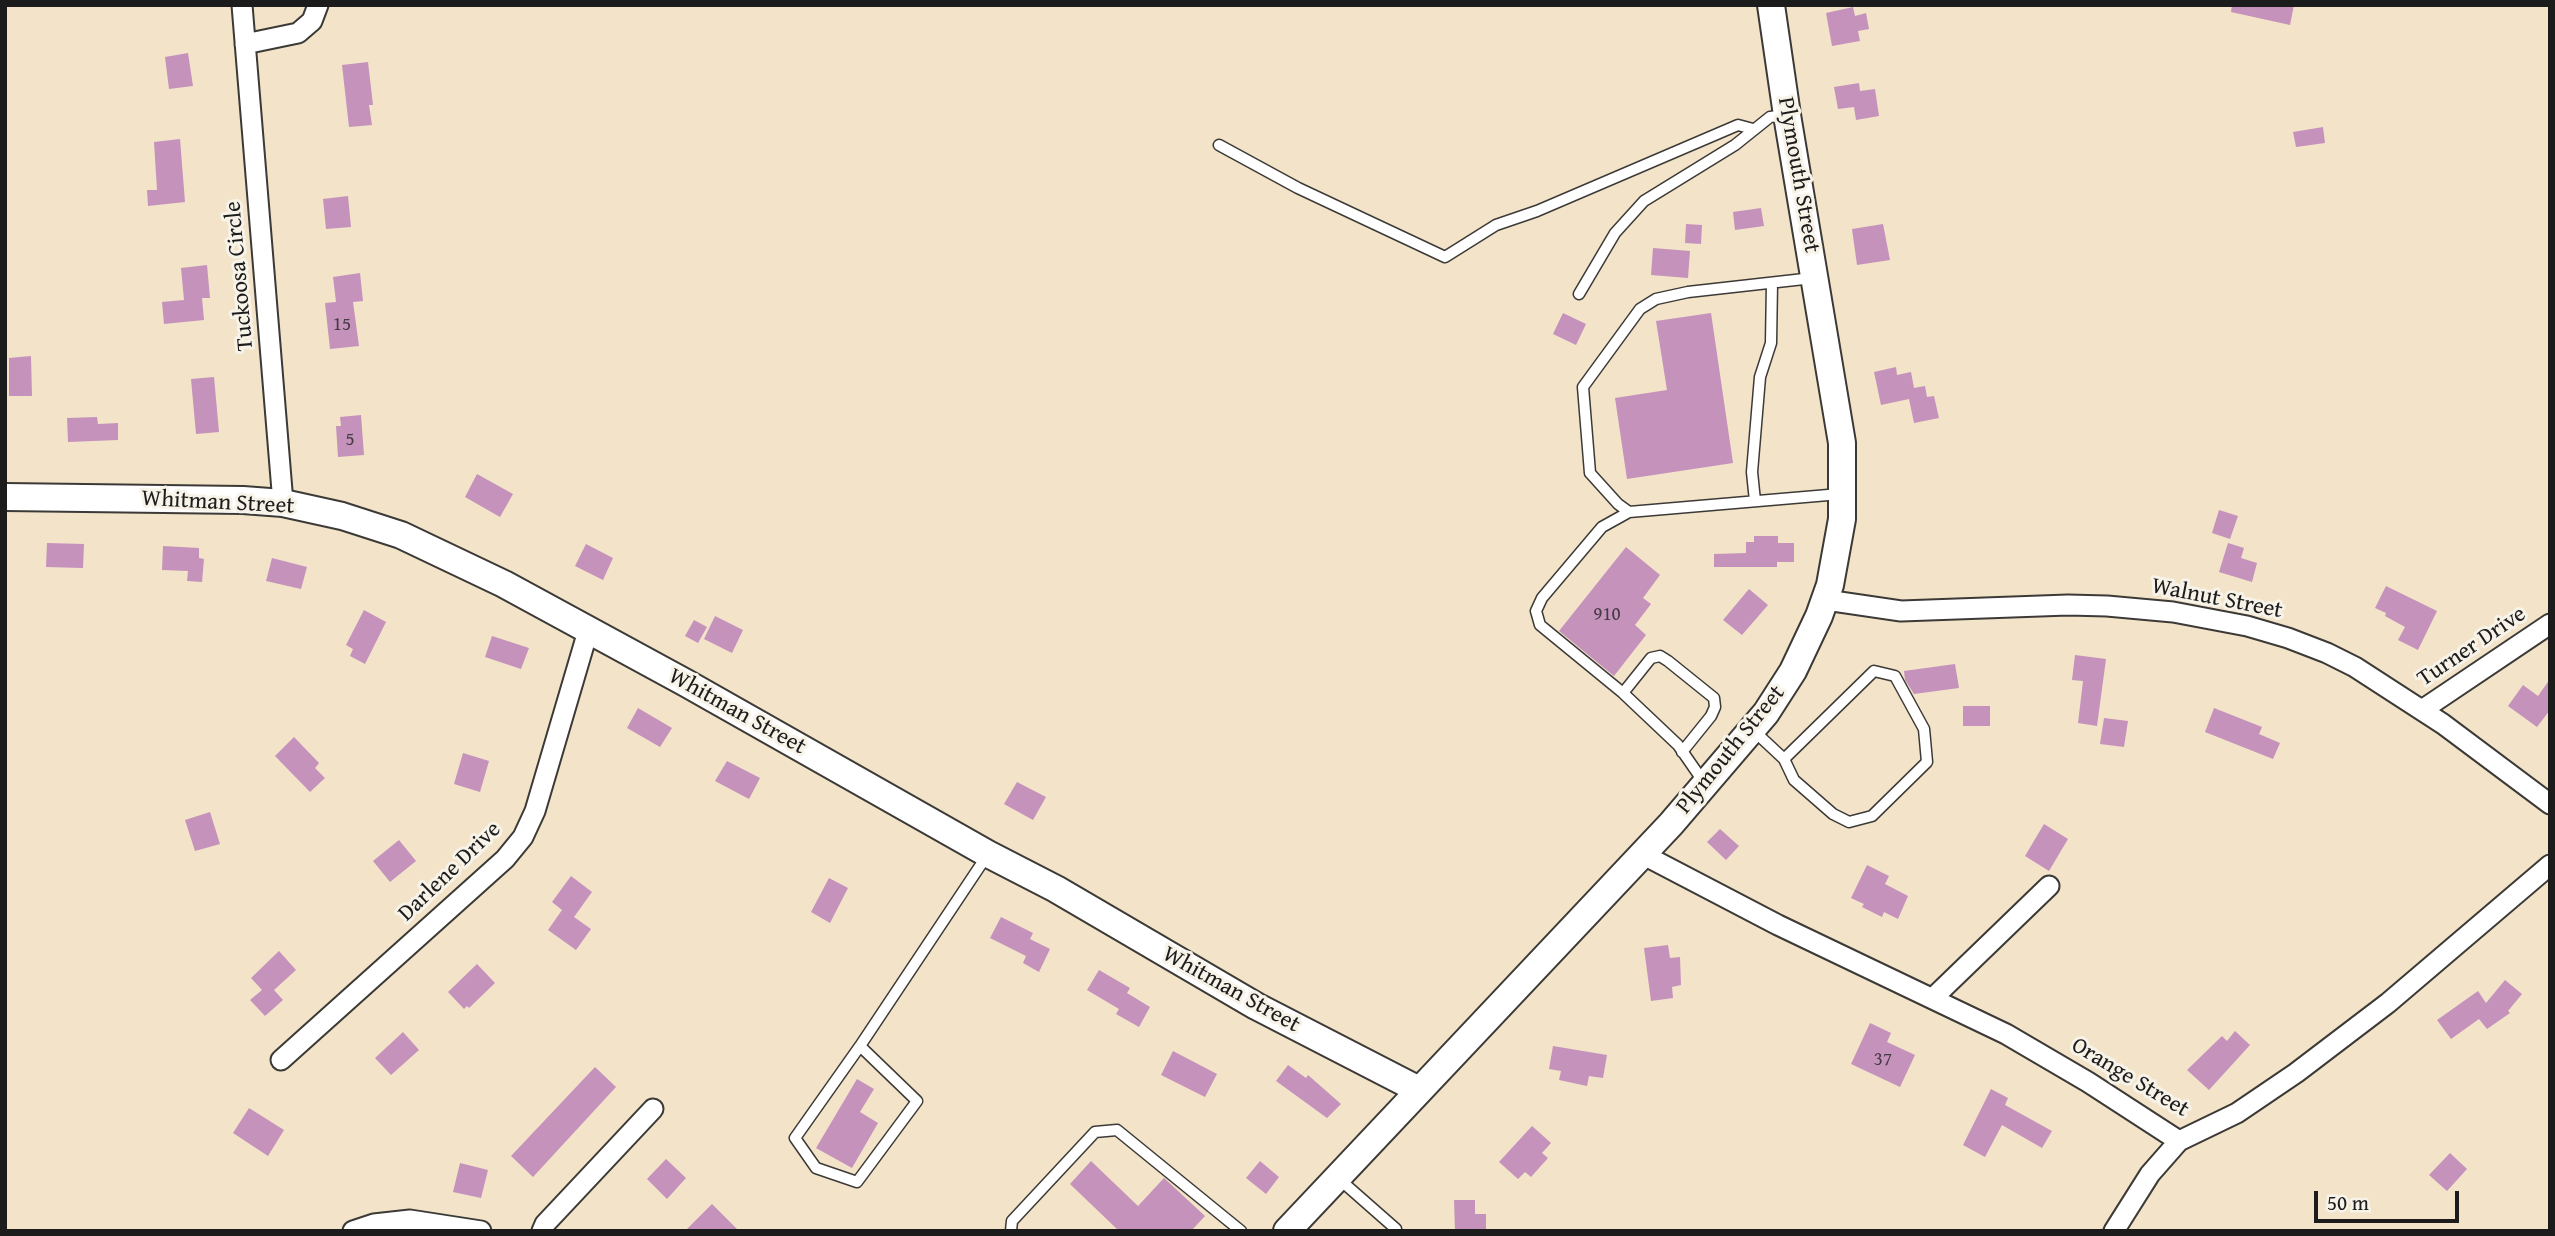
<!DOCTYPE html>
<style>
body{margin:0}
#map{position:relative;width:2555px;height:1236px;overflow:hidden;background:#f2e3c9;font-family:"Gentium Book Plus",serif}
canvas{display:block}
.frame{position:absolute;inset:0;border:7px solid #1c1c1c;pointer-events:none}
.scale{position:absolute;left:2314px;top:1191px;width:145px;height:32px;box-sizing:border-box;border:4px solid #1c1c1c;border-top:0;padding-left:9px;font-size:21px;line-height:24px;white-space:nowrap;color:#1c1c1c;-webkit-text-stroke:5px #f7f3e8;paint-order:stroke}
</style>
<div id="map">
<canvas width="2555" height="1236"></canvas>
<div class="frame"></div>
<div class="scale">50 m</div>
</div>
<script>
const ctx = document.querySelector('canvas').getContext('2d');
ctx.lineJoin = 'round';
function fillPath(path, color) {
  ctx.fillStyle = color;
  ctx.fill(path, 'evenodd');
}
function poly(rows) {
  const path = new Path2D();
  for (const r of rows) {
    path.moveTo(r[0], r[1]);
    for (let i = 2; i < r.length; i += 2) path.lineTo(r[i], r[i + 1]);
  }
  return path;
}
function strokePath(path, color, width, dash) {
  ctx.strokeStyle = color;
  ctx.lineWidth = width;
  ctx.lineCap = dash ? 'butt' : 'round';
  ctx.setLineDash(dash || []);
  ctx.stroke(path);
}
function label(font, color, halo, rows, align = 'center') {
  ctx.font = font + ' "Gentium Book Plus",serif';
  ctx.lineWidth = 6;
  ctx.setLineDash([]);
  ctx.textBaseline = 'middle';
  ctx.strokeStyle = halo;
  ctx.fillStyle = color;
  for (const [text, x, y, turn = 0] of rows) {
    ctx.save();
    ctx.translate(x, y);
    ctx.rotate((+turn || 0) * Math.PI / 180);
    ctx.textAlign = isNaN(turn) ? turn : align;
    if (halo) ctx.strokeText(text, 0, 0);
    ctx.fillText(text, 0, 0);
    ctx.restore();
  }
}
const building = poly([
 [2232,5,2294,5,2290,25,2231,12],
 [1853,7,1855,16,1866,13,1869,29,1858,31,1860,41,1832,46,1826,13],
 [188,53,193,86,169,89,165,57],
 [368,62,373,105,369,105,372,125,349,127,342,65],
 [1859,83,1860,91,1875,89,1879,116,1856,120,1854,107,1838,109,1834,87],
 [2323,127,2325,143,2296,147,2293,132],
 [180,139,185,202,148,206,147,190,157,190,154,142],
 [348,196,351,227,326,229,323,199],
 [1761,208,1764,226,1735,230,1733,212],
 [1686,224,1702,225,1701,244,1685,243],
 [1883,224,1890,260,1857,265,1852,229],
 [1653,248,1690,251,1688,278,1651,275],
 [207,265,210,298,202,298,204,320,164,324,162,302,184,300,181,268],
 [360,273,363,301,353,302,359,346,330,349,325,303,336,302,333,277],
 [1563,313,1586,324,1576,345,1553,334],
 [1711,313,1733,463,1627,479,1615,398,1667,390,1656,321],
 [31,356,32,396,9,396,9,358],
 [1896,367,1897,375,1911,372,1914,388,1925,386,1927,397,1934,396,1939,418,1914,423,1909,399,1881,405,1874,372],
 [214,377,219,432,196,434,191,379],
 [361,415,364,455,338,457,336,426,341,426,340,417],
 [97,417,98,424,118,423,118,440,68,442,67,418],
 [477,474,513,494,500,517,465,497],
 [2219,510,2238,516,2230,539,2212,533],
 [1754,536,1778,536,1778,543,1794,543,1794,562,1777,562,1777,567,1714,567,1714,554,1746,553,1746,542,1754,542],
 [47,543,84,544,83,568,46,567],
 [2228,543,2244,548,2241,558,2257,563,2252,582,2219,572],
 [586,544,613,558,603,580,575,566],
 [163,546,199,548,199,558,204,559,202,582,187,581,188,571,162,570],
 [1626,547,1660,575,1643,598,1651,604,1635,625,1646,635,1614,676,1559,631],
 [272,558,307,567,301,589,266,581],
 [2386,586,2437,611,2418,650,2398,640,2405,627,2385,616,2386,613,2375,608],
 [1749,589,1768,605,1742,635,1723,620],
 [364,610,386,622,365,664,350,656,353,649,346,645],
 [715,616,743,630,732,653,704,639],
 [694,620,707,627,698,643,685,636],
 [492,636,529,648,521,669,485,657],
 [2075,655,2106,659,2097,726,2078,723,2083,681,2072,680],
 [1955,664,1959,688,1914,694,1905,680,1904,671],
 [2550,679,2550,710,2537,727,2508,706,2523,685,2538,696],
 [1963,706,1990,706,1990,726,1963,726],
 [638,708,672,728,660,747,627,728],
 [2214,708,2262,727,2259,734,2280,743,2273,759,2205,732],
 [2104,718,2128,721,2124,747,2100,744],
 [294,737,319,763,315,768,325,778,310,792,275,756],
 [463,753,489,761,480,792,454,784],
 [727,761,760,778,749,799,715,781],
 [1017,782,1046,797,1033,820,1004,804],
 [210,812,220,844,195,851,185,820],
 [2044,824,2068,839,2049,871,2025,856],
 [1720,829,1739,846,1726,860,1707,842],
 [399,840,416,861,390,882,373,861],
 [1867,865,1889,876,1885,884,1908,896,1898,919,1884,912,1882,917,1862,907,1864,904,1851,898],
 [571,876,592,892,574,917,591,929,576,950,548,930,562,910,552,902],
 [829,878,848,888,830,923,811,912],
 [1001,917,1033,933,1030,939,1050,949,1039,972,1023,963,1026,956,990,938],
 [1668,945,1670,958,1680,957,1681,985,1672,987,1673,998,1651,1001,1644,948],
 [279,951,296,970,274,990,283,1000,265,1016,250,1000,262,990,251,978],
 [477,964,495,983,469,1008,467,1006,464,1009,448,992],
 [1099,970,1130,988,1127,993,1150,1007,1139,1027,1116,1014,1119,1009,1087,990],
 [2505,980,2522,994,2508,1011,2510,1013,2487,1029,2479,1019,2451,1039,2437,1020,2478,991,2486,1003],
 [1870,1023,1891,1033,1887,1042,1915,1055,1900,1087,1851,1064],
 [2235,1031,2250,1045,2209,1090,2187,1070,2222,1036,2227,1041],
 [403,1032,419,1050,391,1075,375,1058],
 [1553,1046,1607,1055,1603,1078,1589,1076,1587,1086,1559,1080,1561,1071,1549,1069],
 [1173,1051,1217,1074,1205,1097,1161,1075],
 [1288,1065,1306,1078,1308,1075,1341,1104,1327,1118,1276,1081],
 [595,1067,616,1087,533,1177,511,1156],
 [857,1079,874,1089,860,1112,878,1123,852,1168,816,1148],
 [1991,1089,2008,1098,2005,1105,2052,1131,2042,1148,2002,1125,1985,1157,1963,1145],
 [249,1108,284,1130,268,1156,233,1133],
 [1532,1126,1551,1143,1542,1153,1548,1158,1531,1177,1525,1172,1518,1179,1499,1162],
 [2450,1153,2467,1169,2447,1191,2429,1175],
 [666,1159,686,1178,667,1199,647,1179],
 [1091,1161,1138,1206,1164,1178,1205,1216,1191,1231,1119,1231,1070,1184],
 [1260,1161,1279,1177,1266,1194,1246,1178],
 [460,1163,488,1170,481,1198,453,1192],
 [1454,1200,1475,1200,1475,1214,1486,1214,1486,1231,1455,1231],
 [712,1204,739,1231,685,1231]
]);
const lane = poly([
 [1219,145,1298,188,1445,257,1496,225,1537,211,1738,125,1753,129],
 [1579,294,1615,233,1644,201,1735,145,1770,117,1787,115],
 [1755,501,1752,472,1760,377,1771,343,1772,283],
 [1629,512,1618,504,1590,473,1583,387,1640,309,1656,299,1688,292,1813,278],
 [1623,693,1540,625,1536,611,1542,598,1602,527,1629,512,1840,494],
 [1753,730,1784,759,1874,671,1895,676,1924,729,1927,762,1872,816,1849,822,1833,814,1794,780,1784,759],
 [1682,752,1711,716,1715,707,1714,698,1668,661,1660,656,1651,658,1623,693,1678,745,1705,784],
 [860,1046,917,1101,857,1182,816,1168,795,1138,860,1046,988,854],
 [1338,1178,1396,1229],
 [1011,1231,1012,1221,1095,1132,1117,1130,1241,1231]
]);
const street = poly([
 [242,5,283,503],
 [245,44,298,33,312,21,318,5],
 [1826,600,1901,611,2068,605,2107,606,2173,612,2247,626,2288,638,2327,653,2355,667,2443,724,2550,804],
 [2422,710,2550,624],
 [1642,854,1778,925,2006,1034,2088,1082,2179,1141,2237,1113,2296,1073,2388,1003,2550,865],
 [1933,998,2049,886],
 [281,1060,505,859,523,837,535,811,588,631],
 [353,1231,374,1224,410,1220,481,1231],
 [542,1231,545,1224,653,1109],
 [2114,1231,2150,1174,2179,1141]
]);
const secondary = poly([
 [5,497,243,500,283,503,342,516,401,535,504,584,686,683,988,854,1056,889,1256,1006,1419,1090],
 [1287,1231,1671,824,1766,713,1793,671,1819,616,1830,585,1842,519,1842,443,1787,115,1771,5]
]);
const numberNames = [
 ["15",342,325],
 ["5",350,440],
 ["910",1607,615],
 ["37",1883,1060]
];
const streetNames = [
 ["Plymouth Street",1798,175,80],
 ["Tuckoosa Circle",240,276,-95],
 ["Whitman Street",218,503,3],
 ["Walnut Street",2217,599,11],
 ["Turner Drive",2472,647,-34],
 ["Whitman Street",737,712,29],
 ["Plymouth Street",1731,750,-51],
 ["Darlene Drive",450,872,-44],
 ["Whitman Street",1231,990,29],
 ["Orange Street",2130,1078,31]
];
fillPath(building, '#c592bc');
strokePath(lane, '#3c3a36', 13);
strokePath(street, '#3c3a36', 23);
strokePath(secondary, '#3c3a36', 30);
strokePath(lane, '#fff', 10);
strokePath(street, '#fff', 19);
strokePath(secondary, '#fff', 26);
label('19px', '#463a44', null, numberNames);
label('23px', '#1c1c1c', '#f7f3e8', streetNames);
</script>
